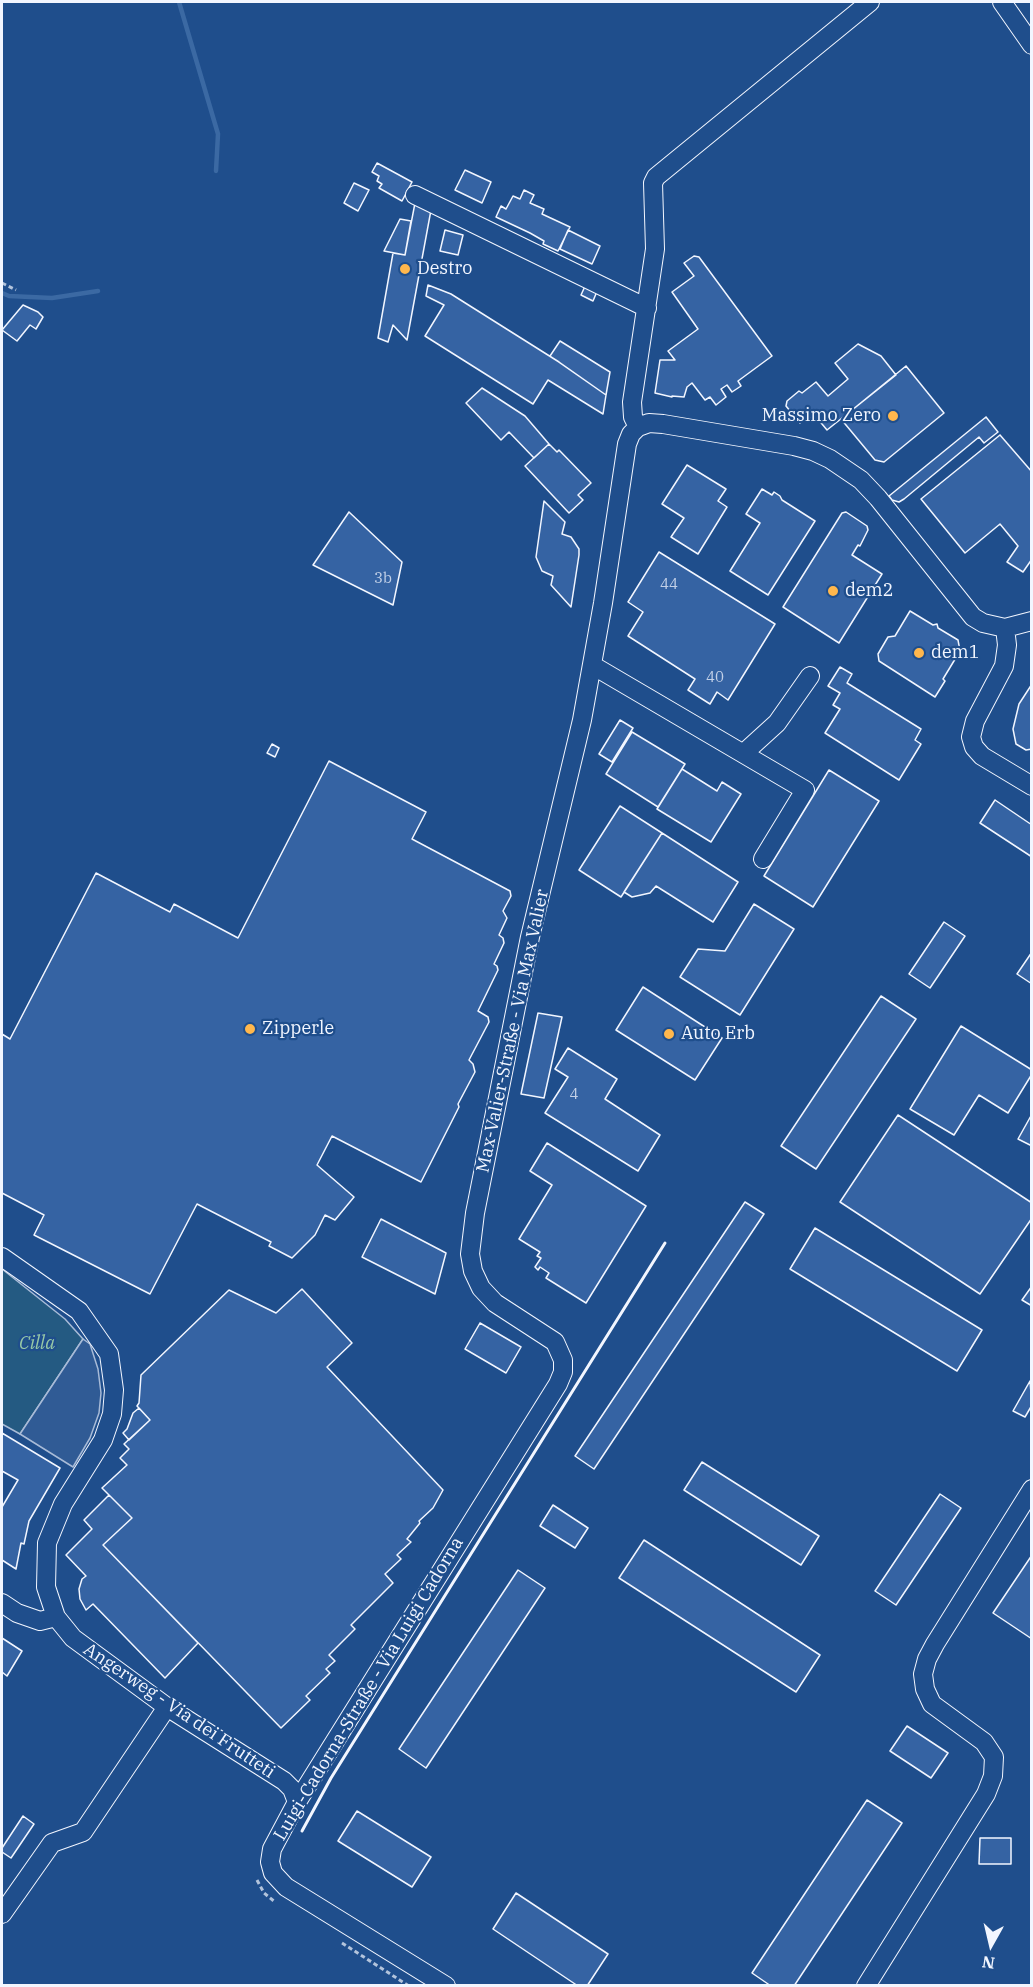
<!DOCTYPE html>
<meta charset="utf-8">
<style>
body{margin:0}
#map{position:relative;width:1033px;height:1987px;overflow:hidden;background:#1f4e8c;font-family:"IBM Plex Serif",serif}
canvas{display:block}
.frame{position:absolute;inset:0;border:3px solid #f2f6ff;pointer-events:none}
.north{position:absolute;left:961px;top:1915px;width:60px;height:60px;-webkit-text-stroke:4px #1f4e8c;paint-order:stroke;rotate:188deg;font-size:16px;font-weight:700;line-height:24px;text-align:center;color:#f2f6ff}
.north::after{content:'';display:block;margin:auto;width:21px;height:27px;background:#f2f6ff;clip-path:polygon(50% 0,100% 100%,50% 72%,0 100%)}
</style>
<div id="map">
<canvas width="1033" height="1987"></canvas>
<div class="frame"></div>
<div class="north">N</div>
</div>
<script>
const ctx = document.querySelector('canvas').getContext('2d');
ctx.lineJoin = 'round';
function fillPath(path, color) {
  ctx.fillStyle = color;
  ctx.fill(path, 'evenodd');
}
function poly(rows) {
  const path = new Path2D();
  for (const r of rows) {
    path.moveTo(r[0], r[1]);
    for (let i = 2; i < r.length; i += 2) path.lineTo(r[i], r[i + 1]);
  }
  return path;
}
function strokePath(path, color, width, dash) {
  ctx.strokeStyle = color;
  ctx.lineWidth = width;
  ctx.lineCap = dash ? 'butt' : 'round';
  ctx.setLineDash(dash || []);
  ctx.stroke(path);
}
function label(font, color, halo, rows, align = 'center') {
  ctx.font = font + ' "IBM Plex Serif",serif';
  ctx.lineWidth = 4.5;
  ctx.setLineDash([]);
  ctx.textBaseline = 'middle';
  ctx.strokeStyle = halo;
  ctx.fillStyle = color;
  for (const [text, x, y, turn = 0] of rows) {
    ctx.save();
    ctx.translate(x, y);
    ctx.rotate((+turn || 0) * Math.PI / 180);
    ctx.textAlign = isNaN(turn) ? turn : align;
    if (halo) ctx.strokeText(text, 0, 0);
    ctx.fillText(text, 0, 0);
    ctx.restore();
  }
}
const green = poly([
 [2,1269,65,1319,83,1339,20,1434,2,1424,2,1269]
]);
const parking = poly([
 [83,1339,90,1344,98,1369,101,1393,99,1413,90,1438,73,1467,20,1434,83,1339]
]);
const stream = poly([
 [179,2,218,134,216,171],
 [2,293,9,296,52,298,98,291]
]);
const building = poly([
 [377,163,412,182,402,201,379,188,382,184,377,181,379,176,372,172,377,163],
 [465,170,491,182,482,203,455,190,465,170],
 [354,183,369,190,358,211,344,203,354,183],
 [524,190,534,195,530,203,544,209,542,214,570,227,558,251,543,244,544,241,530,233,496,217,501,206,506,209,513,196,520,199,524,190],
 [415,203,431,210,407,340,393,325,388,342,378,338,393,253,405,255,415,203],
 [400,219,411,221,405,255,384,251,400,219],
 [445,230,463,235,458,255,440,251,445,230],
 [568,230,600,246,592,264,560,249,568,230],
 [694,256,699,257,772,356,738,381,741,386,732,392,727,385,721,389,726,397,716,405,710,397,705,400,692,383,687,387,684,397,672,396,672,397,655,393,660,360,675,360,668,351,698,329,672,292,694,276,684,263,694,256],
 [586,284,598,289,593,301,581,295,586,284],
 [428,285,451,294,559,362,606,395,603,414,548,380,533,404,425,336,444,305,426,296,428,285],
 [23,305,38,312,43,317,36,329,30,325,17,341,2,330,23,305],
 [560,341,610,372,606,395,550,356,560,341],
 [858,344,881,356,896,375,827,430,817,418,814,420,807,416,800,423,786,406,787,401,799,391,802,393,816,382,828,396,848,379,835,363,858,344],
 [906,366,944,413,884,462,875,460,841,419,906,366],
 [482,388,525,416,549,444,534,458,509,432,501,440,466,403,482,388],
 [986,417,998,432,984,443,979,437,904,499,899,502,892,500,889,496,986,417],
 [1000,435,1032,472,1032,559,1023,572,1007,562,1018,546,1000,524,965,553,921,499,1000,435],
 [549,444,557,452,559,450,591,483,578,495,583,500,569,513,525,466,549,444],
 [687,465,726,489,718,501,727,507,698,554,671,537,684,518,662,504,687,465],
 [762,489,772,495,774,492,780,496,782,500,815,521,768,595,730,571,760,523,746,514,762,489],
 [544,501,565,522,562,534,571,537,579,549,579,555,571,607,551,585,553,576,542,571,536,557,544,501],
 [349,512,402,562,393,605,313,565,349,512],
 [846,512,867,526,868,530,860,546,858,545,852,555,882,574,839,643,783,607,842,513,846,512],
 [659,552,775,624,728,700,717,692,710,704,688,690,695,679,628,636,643,612,628,602,659,552],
 [910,611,933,625,937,624,938,628,958,640,960,651,943,679,945,681,935,697,879,661,878,654,888,637,895,636,910,611],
 [840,667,852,674,847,683,921,729,915,740,921,744,899,780,825,733,840,709,833,705,840,693,828,686,840,667],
 [1032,684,1032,749,1026,750,1016,744,1013,729,1019,704,1032,684],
 [620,720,633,728,612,762,599,754,620,720],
 [632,732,685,764,658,807,606,774,632,732],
 [272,744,279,748,275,757,267,753,272,744],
 [329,761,426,812,412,839,510,891,511,896,503,911,507,918,499,935,503,938,504,943,494,964,497,966,498,970,478,1011,488,1017,489,1022,469,1060,473,1064,475,1072,458,1104,459,1107,421,1182,332,1136,317,1165,354,1197,335,1220,325,1215,315,1235,292,1258,269,1246,271,1242,197,1204,150,1294,34,1235,44,1215,2,1193,2,1034,10,1039,96,873,170,912,174,904,238,938,329,761],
 [682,769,717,791,722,782,741,794,711,842,657,809,682,769],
 [829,770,879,801,813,907,764,876,829,770],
 [995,800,1032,825,1032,857,980,823,995,800],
 [620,806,662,833,621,897,579,870,620,806],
 [662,833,738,882,713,922,656,886,650,893,632,897,624,892,662,833],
 [754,904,794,929,740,1015,680,977,698,949,725,951,754,904],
 [944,922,965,936,930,988,909,974,944,922],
 [1032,952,1032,984,1017,974,1032,952],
 [643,987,722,1038,695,1080,616,1030,643,987],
 [881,996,916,1019,816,1169,781,1146,881,996],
 [538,1013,562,1017,544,1098,521,1094,538,1013],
 [961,1026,1032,1070,1032,1074,1008,1113,979,1095,954,1135,910,1109,961,1026],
 [568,1048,617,1079,605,1099,660,1135,638,1171,545,1113,568,1077,555,1069,568,1048],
 [1032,1114,1032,1146,1018,1139,1032,1114],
 [898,1115,1032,1203,1032,1218,980,1294,840,1202,898,1115],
 [547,1143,646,1206,586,1303,546,1278,549,1273,540,1267,538,1270,535,1267,541,1258,537,1256,540,1252,519,1239,552,1185,530,1171,547,1143],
 [745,1202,764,1214,594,1469,575,1456,745,1202],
 [381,1219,446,1253,435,1294,362,1257,381,1219],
 [815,1228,982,1330,957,1371,790,1269,815,1228],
 [1032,1286,1032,1306,1022,1300,1032,1286],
 [302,1289,352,1343,327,1367,443,1490,433,1508,419,1521,420,1523,407,1539,411,1542,397,1555,401,1559,385,1574,393,1583,351,1625,355,1629,329,1655,335,1661,326,1669,330,1673,306,1696,310,1700,281,1728,103,1545,132,1518,102,1488,127,1465,120,1458,129,1449,124,1444,150,1420,137,1406,139,1403,141,1375,229,1290,276,1313,302,1289],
 [480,1323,521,1347,506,1373,465,1349,480,1323],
 [1030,1381,1032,1405,1025,1417,1013,1411,1030,1381],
 [139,1408,150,1420,129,1440,123,1433,127,1429,133,1413,139,1408],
 [2,1433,60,1468,29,1521,24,1544,21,1543,16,1569,2,1560,2,1507,18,1480,2,1471,2,1433],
 [702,1462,819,1536,801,1565,684,1490,702,1462],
 [940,1494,961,1508,896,1605,875,1591,940,1494],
 [109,1495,132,1518,103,1545,198,1643,165,1678,93,1604,86,1610,80,1599,79,1589,82,1579,86,1576,66,1555,92,1529,84,1520,109,1495],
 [553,1505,588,1528,575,1548,540,1526,553,1505],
 [644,1540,820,1655,796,1692,619,1578,644,1540],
 [1032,1555,1032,1639,993,1613,1032,1555],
 [518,1570,545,1588,426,1768,399,1749,518,1570],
 [2,1638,22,1651,7,1676,2,1672,2,1638],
 [907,1726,948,1753,931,1778,890,1751,907,1726],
 [867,1800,902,1823,794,1986,771,1986,752,1973,867,1800],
 [357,1811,431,1857,412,1887,338,1841,357,1811],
 [23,1816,34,1824,11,1858,2,1852,2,1848,23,1816],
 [980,1838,1011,1838,1011,1864,979,1864,980,1838],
 [516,1893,608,1954,587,1986,578,1986,493,1929,516,1893]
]);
const path = poly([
 [2,283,16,290],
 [257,1880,264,1893,275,1902],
 [342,1943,409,1986]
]);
const minor = poly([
 [1002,2,1032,45],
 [415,195,647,308],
 [638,427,633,417,632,402,655,249,653,183,656,177,870,2],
 [1005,628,1007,645,1004,666,975,721,971,737,974,747,982,756,1032,786],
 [592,665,805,790,763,859],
 [744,753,777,723,810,676],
 [2,1257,79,1311,109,1354,114,1390,112,1414,103,1440,63,1504,47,1543,46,1587,56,1617,73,1638,167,1707,284,1781,292,1789,297,1802],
 [2,1603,17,1613,40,1621,56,1617],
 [2,1914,52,1843,83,1832,167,1707],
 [446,1986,286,1887,273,1873,270,1862,272,1849,297,1802,558,1384,563,1372,563,1360,555,1342,495,1303,481,1288,473,1271,470,1254,475,1213,530,937,582,720,603,603,627,444,631,434,638,427,649,423,663,424,794,446,813,451,830,459,861,480,878,498,973,617,983,623,1005,628,1032,621],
 [866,1986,986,1794,993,1776,994,1757,984,1742,932,1704,925,1689,923,1674,927,1659,935,1644,1032,1489]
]);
const wall = poly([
 [302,1831,331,1778,665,1243]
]);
const markers = [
 [405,269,6,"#ffb74d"],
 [893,416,6,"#ffb74d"],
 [833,591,6,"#ffb74d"],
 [919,653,6,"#ffb74d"],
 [250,1029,6,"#ffb74d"],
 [669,1034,6,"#ffb74d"]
];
const numberNames = [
 ["3b",383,579],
 ["44",669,585],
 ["40",715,678],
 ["4",574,1095]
];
const poiNames = [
 ["Destro",417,269],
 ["Massimo Zero",881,416,"right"],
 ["dem2",845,591],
 ["dem1",931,653],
 ["Zipperle",262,1029],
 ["Auto Erb",681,1034]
];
const streetNames = [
 ["Max-Valier-Straße - Via Max Valier",513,1031,-78],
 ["Luigi-Cadorna-Straße - Via Luigi Cadorna",369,1689,-59],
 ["Angerweg - Via dei Frutteti",179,1711,34]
];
const parkNames = [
 ["Cilla",37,1344]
];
fillPath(green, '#245a82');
strokePath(green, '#a8bbd7', 1.5);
fillPath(parking, '#305b95');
strokePath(parking, '#a8bbd7', 1.5);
strokePath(stream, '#3b69a3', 4.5);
fillPath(building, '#3563a3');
strokePath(building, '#f2f6ff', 1.5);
strokePath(minor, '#f2f6ff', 20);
strokePath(path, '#b3c4dc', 3, [4.5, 3]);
strokePath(minor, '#1f4e8c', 18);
strokePath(wall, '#f2f6ff', 3);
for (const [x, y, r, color] of markers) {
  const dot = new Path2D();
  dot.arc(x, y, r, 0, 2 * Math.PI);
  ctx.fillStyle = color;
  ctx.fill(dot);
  strokePath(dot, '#1f4e8c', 2);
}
label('15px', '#c3d1e8', null, numberNames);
label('18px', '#f2f6ff', '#1f4e8c', poiNames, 'left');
label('18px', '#f2f6ff', '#1f4e8c', streetNames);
label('italic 18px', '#97c8a6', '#1f4e8c', parkNames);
</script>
